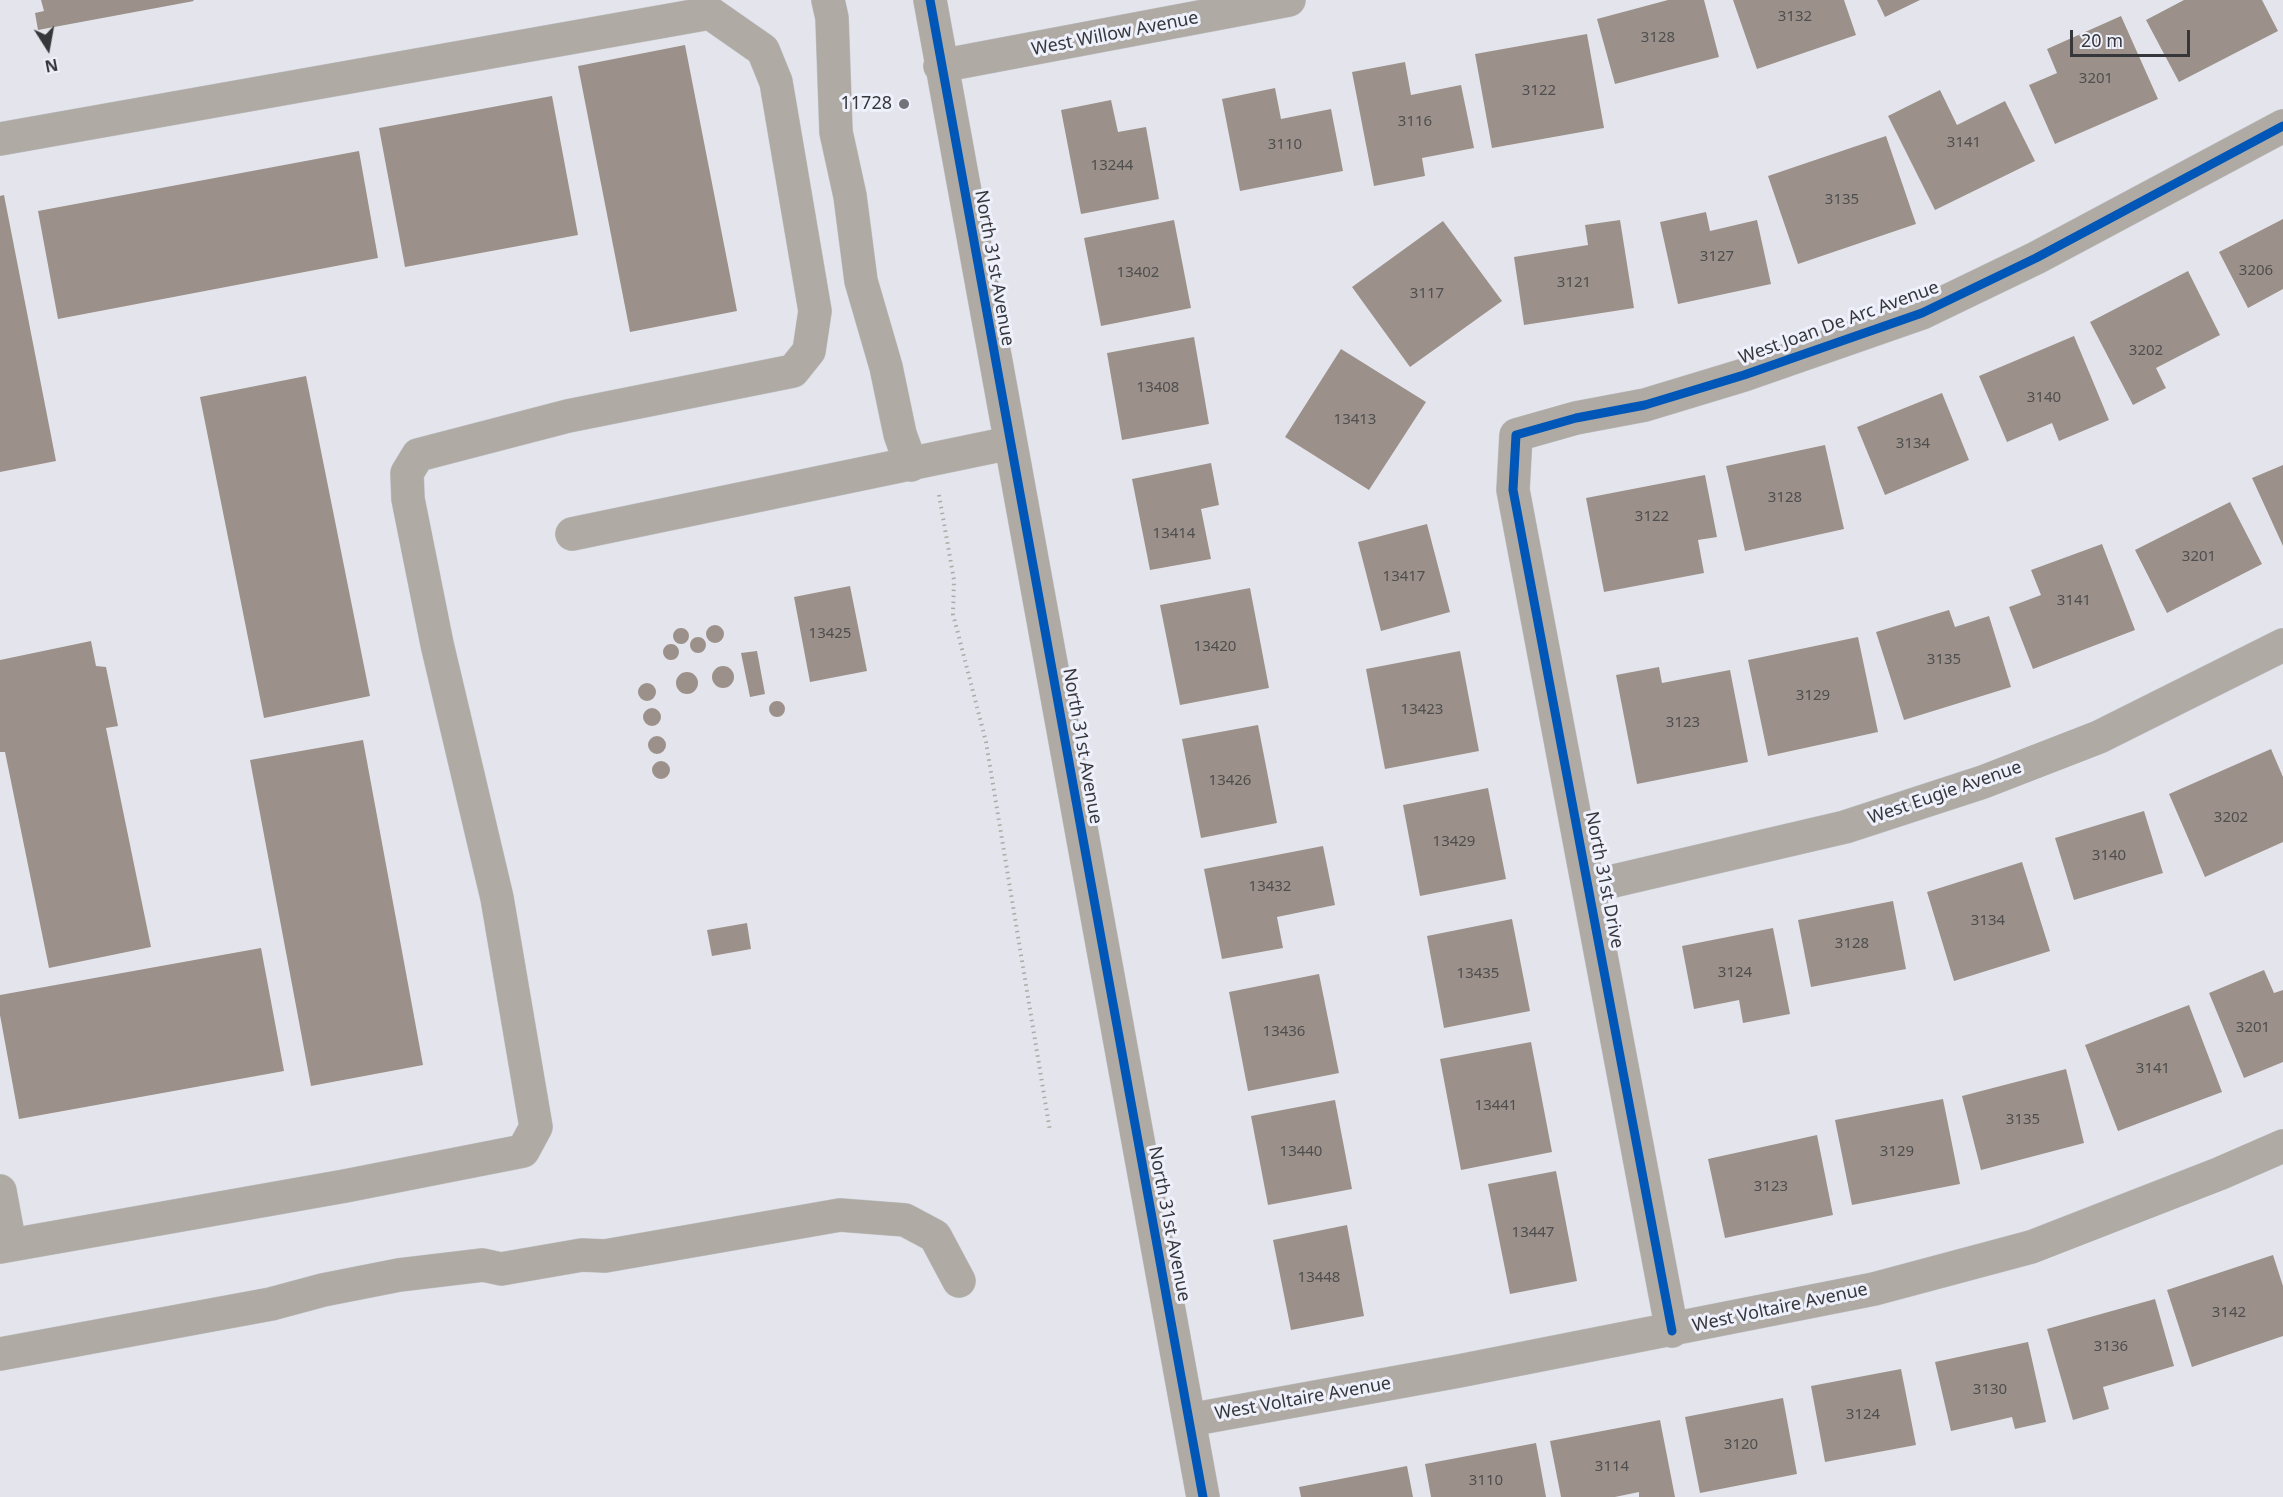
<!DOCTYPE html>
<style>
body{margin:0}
#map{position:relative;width:2283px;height:1497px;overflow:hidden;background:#e4e5ec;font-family:"Noto Sans",sans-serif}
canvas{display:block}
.north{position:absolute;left:18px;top:18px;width:60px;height:60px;-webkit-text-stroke:4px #eef0fc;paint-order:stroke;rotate:169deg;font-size:16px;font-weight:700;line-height:24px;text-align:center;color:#36373b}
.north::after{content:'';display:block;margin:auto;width:21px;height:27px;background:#36373b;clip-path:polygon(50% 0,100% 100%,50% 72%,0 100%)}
.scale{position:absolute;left:2070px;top:30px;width:120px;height:27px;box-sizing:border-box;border:3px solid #36373b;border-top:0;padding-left:8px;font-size:18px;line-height:21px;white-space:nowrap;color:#36373b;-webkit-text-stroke:4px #eef0fc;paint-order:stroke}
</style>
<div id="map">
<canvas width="2283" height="1497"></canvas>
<div class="north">N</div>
<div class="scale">20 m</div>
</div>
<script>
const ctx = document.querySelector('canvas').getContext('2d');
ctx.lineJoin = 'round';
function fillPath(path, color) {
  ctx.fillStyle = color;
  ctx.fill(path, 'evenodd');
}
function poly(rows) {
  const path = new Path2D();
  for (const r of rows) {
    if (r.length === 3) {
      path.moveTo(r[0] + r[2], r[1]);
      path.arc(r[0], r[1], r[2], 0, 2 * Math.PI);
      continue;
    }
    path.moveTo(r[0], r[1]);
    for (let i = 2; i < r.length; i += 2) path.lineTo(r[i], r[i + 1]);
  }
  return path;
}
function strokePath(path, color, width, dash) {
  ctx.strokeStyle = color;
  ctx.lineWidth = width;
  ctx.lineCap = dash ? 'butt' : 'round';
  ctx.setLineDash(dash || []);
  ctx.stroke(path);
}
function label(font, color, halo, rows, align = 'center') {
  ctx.font = font + ' "Noto Sans",sans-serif';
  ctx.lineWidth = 6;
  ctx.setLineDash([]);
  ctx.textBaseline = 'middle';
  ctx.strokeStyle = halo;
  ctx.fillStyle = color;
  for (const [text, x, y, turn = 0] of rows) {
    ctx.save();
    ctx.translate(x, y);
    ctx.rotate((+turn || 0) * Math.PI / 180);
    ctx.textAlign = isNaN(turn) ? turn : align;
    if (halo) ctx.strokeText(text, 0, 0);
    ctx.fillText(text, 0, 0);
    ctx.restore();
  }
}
const building = poly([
 [41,0,193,0,194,1,38,30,35,13,44,11],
 [1668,0,1704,0,1719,57,1615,84,1597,19],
 [1733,0,1844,0,1856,35,1757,69],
 [1877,0,1920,0,1885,17],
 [2184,0,2262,0,2278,31,2179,82,2146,20],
 [2121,16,2158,99,2055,144,2029,85,2057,73,2047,49],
 [1587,34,1604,128,1492,148,1475,54],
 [685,45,737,311,630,332,578,66],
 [1405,62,1411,95,1461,85,1474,148,1422,158,1425,176,1374,186,1352,72],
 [1275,88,1281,119,1331,109,1343,171,1240,191,1222,99],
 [1940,90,1957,125,2005,101,2035,161,1935,210,1888,116],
 [552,96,578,235,405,267,379,128],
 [1111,100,1118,132,1146,127,1159,199,1081,214,1061,110],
 [1886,136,1916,224,1798,264,1768,176],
 [359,151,378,258,58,319,38,211],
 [4,195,56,461,0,472,0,196],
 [1706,212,1710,231,1757,220,1771,284,1678,304,1660,222],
 [2283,219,2283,289,2248,308,2219,252],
 [1174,220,1191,308,1101,326,1084,238],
 [1620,220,1634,308,1524,325,1514,257,1588,245,1585,225],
 [1443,221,1502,301,1410,367,1352,287],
 [2188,271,2220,335,2156,368,2166,388,2133,405,2090,322],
 [2074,336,2109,420,2059,441,2052,423,2007,442,1979,376],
 [1194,337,1209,424,1122,440,1107,353],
 [1341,349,1426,402,1369,490,1285,437],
 [306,376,370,696,264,718,200,397],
 [1942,393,1969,460,1885,495,1857,427],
 [1825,445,1844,529,1745,551,1726,466],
 [1211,463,1219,505,1201,509,1211,559,1150,570,1132,479],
 [2283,465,2283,546,2252,478],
 [1705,475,1717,537,1698,540,1704,573,1604,592,1586,498],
 [2230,502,2262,564,2167,613,2135,550],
 [1427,524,1450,612,1381,631,1358,542],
 [2102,544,2135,630,2033,669,2009,607,2041,595,2031,570],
 [850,586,867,671,810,682,794,597],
 [1250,588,1269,688,1180,705,1160,605],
 [1949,610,1955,627,1989,616,2011,687,1904,720,1876,632],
 [715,634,9],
 [681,636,8],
 [1858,637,1878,732,1768,756,1748,660],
 [698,645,8],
 [91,641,96,666,106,667,118,726,106,728,151,947,49,968,5,752,0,752,0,660],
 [671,652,8],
 [757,651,765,694,750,697,741,653],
 [1460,651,1479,751,1385,769,1366,669],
 [723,677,11],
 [1659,667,1662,683,1730,670,1748,762,1637,784,1616,675],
 [687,683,11],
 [647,692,9],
 [777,709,8],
 [652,717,9],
 [1258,725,1277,823,1201,838,1182,739],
 [657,745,9],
 [363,740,423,1065,311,1086,250,760],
 [2271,749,2283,777,2283,842,2205,877,2169,794],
 [661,770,9],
 [1488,788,1506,879,1420,896,1403,805],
 [2144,811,2163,873,2074,900,2055,838],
 [1323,846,1335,905,1277,917,1283,948,1222,959,1204,869],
 [2022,862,2050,951,1954,981,1927,892],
 [1893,901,1906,969,1811,987,1798,920],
 [1512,919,1530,1011,1444,1028,1427,936],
 [747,923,751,949,712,956,707,930],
 [1773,928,1790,1014,1743,1023,1739,1000,1694,1009,1682,946],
 [261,948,284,1071,19,1119,0,1015,0,995],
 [2264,970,2274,993,2283,990,2283,1062,2244,1078,2209,993],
 [1319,974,1339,1073,1248,1091,1229,992],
 [2189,1005,2222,1092,2118,1131,2085,1045],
 [1531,1042,1552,1152,1461,1170,1440,1059],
 [2066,1069,2084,1143,1981,1170,1962,1096],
 [1943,1099,1960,1184,1852,1205,1835,1120],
 [1335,1100,1352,1189,1268,1205,1251,1116],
 [1817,1135,1833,1215,1725,1238,1708,1159],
 [1556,1171,1577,1281,1510,1294,1488,1184],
 [1347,1225,1364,1316,1291,1330,1273,1240],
 [2273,1255,2283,1286,2283,1336,2192,1367,2167,1290],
 [2155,1299,2174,1366,2103,1387,2109,1409,2073,1420,2047,1329],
 [2028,1342,2046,1422,2015,1429,2012,1417,1951,1431,1935,1362],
 [1901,1369,1916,1445,1825,1462,1811,1386],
 [1783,1398,1797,1474,1700,1493,1685,1417],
 [1660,1420,1675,1497,1639,1497,1639,1492,1615,1497,1561,1497,1550,1441],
 [1536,1443,1546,1497,1431,1497,1425,1464],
 [1407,1466,1413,1497,1301,1497,1299,1487]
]);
const path = poly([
 [939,495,954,580,953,614,986,742,1050,1131]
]);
const minor = poly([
 [828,0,832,18,836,132,850,196,861,281,886,367,900,434,911,465],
 [930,0,1203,1497],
 [940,66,1289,0],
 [0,139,710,13,763,50,776,82,815,311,809,351,793,371,568,416,418,455,407,473,408,499,437,644,497,898,536,1127,523,1151,345,1186,0,1247],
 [572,534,1010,443],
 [1588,887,1845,827,1983,782,2099,737,2283,645],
 [0,1191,10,1245],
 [1672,1331,1513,490,1516,435,1576,418,1645,405,1744,375,1922,313,2036,258,2283,126],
 [0,1354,271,1304,323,1290,399,1275,483,1265,501,1269,582,1255,605,1256,840,1215,905,1220,935,1236,959,1281],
 [1189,1420,1459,1371,1874,1289,2031,1247,2221,1173,2283,1146]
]);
const cycleway = poly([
 [930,0,1203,1497],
 [1672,1331,1513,490,1516,435,1576,418,1645,405,1744,375,1922,313,2036,258,2283,126]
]);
const markers = [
 [904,104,6,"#737479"]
];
const numberNames = [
 ["3132",1795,17],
 ["3128",1658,38],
 ["3201",2096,79],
 ["3122",1539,91],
 ["3116",1415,122],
 ["3141",1964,143],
 ["3110",1285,145],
 ["13244",1112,166],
 ["3135",1842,200],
 ["3127",1717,257],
 ["3206",2256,271],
 ["13402",1138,273],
 ["3121",1574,283],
 ["3117",1427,294],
 ["3202",2146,351],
 ["13408",1158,388],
 ["3140",2044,398],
 ["13413",1355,420],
 ["3134",1913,444],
 ["3128",1785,498],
 ["3122",1652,517],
 ["13414",1174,534],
 ["3201",2199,557],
 ["13417",1404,577],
 ["3141",2074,601],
 ["13425",830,634],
 ["13420",1215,647],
 ["3135",1944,660],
 ["3129",1813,696],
 ["13423",1422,710],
 ["3123",1683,723],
 ["13426",1230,781],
 ["3202",2231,818],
 ["13429",1454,842],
 ["3140",2109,856],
 ["13432",1270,887],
 ["3134",1988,921],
 ["3128",1852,944],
 ["3124",1735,973],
 ["13435",1478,974],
 ["3201",2253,1028],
 ["13436",1284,1032],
 ["3141",2153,1069],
 ["13441",1496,1106],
 ["3135",2023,1120],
 ["13440",1301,1152],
 ["3129",1897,1152],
 ["3123",1771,1187],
 ["13447",1533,1233],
 ["13448",1319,1278],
 ["3142",2229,1313],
 ["3136",2111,1347],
 ["3130",1990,1390],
 ["3124",1863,1415],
 ["3120",1741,1445],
 ["3114",1612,1467],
 ["3110",1486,1481]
];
const streetNames = [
 ["West Willow Avenue",1115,34,-11],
 ["North 31st Avenue",994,268,80],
 ["West Joan De Arc Avenue",1839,323,-20],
 ["North 31st Avenue",1082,746,80],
 ["West Eugie Avenue",1945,793,-19],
 ["North 31st Drive",1604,880,79],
 ["North 31st Avenue",1169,1224,79],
 ["West Voltaire Avenue",1780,1308,-12],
 ["West Voltaire Avenue",1303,1399,-10]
];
const poiNames = [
 ["11728",892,104]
];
fillPath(building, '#9b918a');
strokePath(minor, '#c2c3c8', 34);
strokePath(path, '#adaaa7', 4, [1.5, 4.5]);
strokePath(minor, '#afaaa3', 33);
strokePath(cycleway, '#0057b8', 9);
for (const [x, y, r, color] of markers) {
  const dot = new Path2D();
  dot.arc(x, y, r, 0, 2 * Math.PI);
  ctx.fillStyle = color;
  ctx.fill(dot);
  strokePath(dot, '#eef0fc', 2);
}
label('15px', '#4f4e4f', null, numberNames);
label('18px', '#36373b', '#eef0fc', streetNames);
label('18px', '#36373b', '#eef0fc', poiNames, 'right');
</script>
